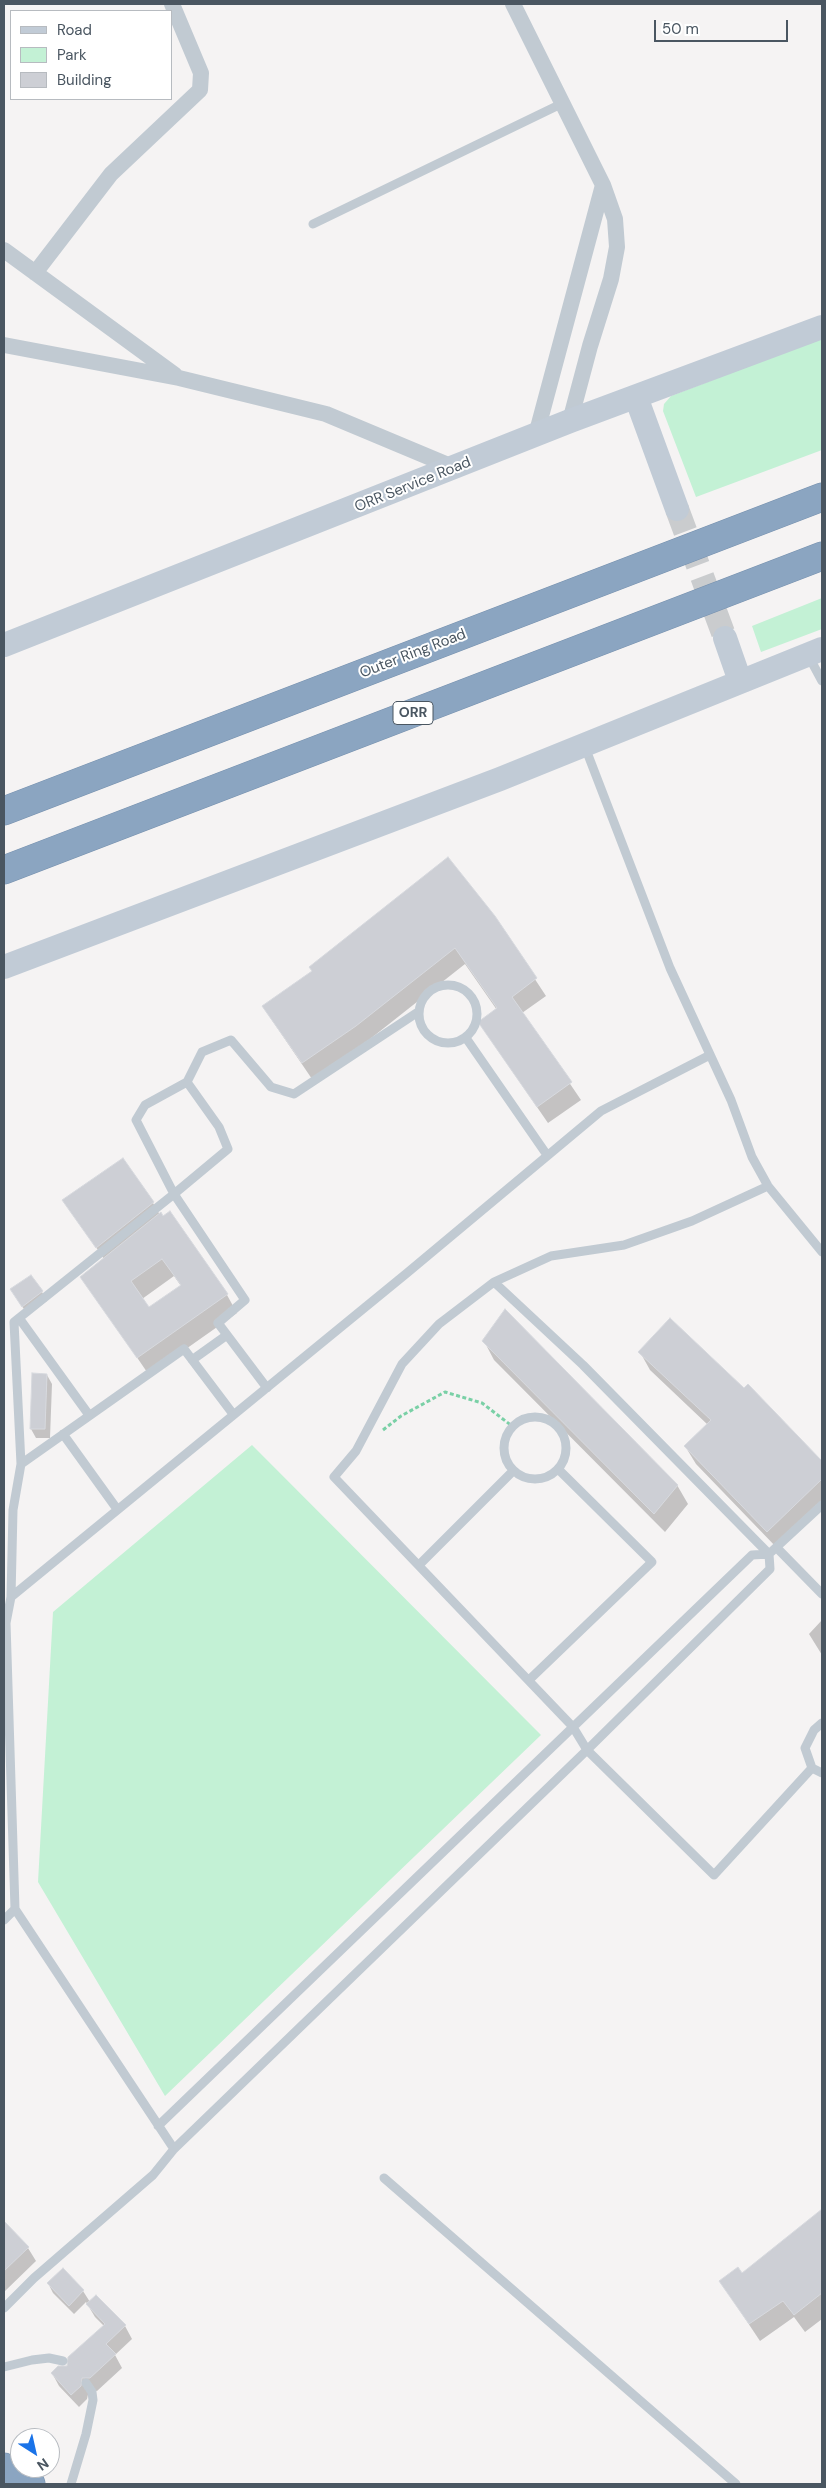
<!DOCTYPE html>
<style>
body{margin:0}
#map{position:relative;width:826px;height:2488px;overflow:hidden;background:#f5f3f3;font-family:"DM Sans",sans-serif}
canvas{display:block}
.frame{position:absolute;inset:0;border:5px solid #4a5661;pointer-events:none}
.legend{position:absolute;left:10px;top:10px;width:162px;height:90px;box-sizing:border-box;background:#fff;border:1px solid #b7bbc0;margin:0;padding:6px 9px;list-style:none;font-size:15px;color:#4a5661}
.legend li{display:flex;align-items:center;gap:10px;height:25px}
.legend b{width:25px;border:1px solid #b7bbc0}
.north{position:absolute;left:10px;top:2428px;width:50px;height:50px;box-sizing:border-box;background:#fff;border:1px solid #b7bbc0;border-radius:50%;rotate:145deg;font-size:14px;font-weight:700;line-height:20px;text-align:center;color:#4a5661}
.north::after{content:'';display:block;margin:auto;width:18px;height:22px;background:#1a73e8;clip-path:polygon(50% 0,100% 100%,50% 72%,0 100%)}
.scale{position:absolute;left:654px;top:20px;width:134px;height:22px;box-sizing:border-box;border:2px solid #4a5661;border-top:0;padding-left:6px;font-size:15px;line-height:18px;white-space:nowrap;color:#4a5661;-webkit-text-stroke:4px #fff;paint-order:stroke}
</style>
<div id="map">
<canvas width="826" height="2488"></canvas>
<div class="frame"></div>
<ul class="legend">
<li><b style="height:6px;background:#c1cbd6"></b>Road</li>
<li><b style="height:14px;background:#c3f1d5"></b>Park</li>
<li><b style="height:14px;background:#cdcfd5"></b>Building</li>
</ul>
<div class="north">N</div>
<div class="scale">50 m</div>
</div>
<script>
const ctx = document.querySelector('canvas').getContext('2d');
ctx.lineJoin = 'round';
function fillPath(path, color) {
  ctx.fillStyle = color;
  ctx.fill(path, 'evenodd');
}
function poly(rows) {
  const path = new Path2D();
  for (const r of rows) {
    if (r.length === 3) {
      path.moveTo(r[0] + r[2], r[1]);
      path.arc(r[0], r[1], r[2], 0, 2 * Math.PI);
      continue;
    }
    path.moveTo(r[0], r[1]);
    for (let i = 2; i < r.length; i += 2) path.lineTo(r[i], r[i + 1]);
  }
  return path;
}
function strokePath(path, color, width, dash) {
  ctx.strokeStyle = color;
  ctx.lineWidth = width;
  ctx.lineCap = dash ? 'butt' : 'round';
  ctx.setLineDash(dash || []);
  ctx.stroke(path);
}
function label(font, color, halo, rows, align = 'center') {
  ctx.font = font + ' "DM Sans",sans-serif';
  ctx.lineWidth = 4;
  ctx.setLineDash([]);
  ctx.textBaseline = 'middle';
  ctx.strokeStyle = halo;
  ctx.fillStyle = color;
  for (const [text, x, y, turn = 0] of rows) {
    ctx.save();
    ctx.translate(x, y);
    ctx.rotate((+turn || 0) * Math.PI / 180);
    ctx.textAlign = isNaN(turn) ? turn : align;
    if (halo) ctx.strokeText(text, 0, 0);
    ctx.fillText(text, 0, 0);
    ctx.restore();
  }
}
const green = poly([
 [822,338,822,450,696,497,663,411,664,404,671,396],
 [822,598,822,629,761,652,752,626],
 [252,1445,541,1735,165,2096,38,1882,53,1612]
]);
const shadow = poly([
 [494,917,546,996,522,1013,581,1100,548,1123,479,1023,497,1010,465,964,365,1043,312,1079,263,1007],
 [64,1200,153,1203,160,1215,227,1295,237,1313,149,1375,82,1277,104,1259],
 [174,1276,181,1286,148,1309,142,1299],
 [42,1292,47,1301,28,1315,17,1299],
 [484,1341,677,1485,688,1504,665,1532,494,1360],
 [640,1352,744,1390,748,1386,822,1463,822,1507,778,1549,696,1464,685,1446,708,1425,650,1370],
 [47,1375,52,1384,50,1438,36,1438,31,1429],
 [822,1620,822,1655,809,1634],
 [822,2211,822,2319,805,2332,794,2317,760,2341,720,2281,742,2274],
 [4,2223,28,2248,36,2261,4,2292],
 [63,2269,83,2291,90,2302,96,2296,125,2326,132,2339,115,2355,122,2368,97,2391,89,2390,87,2399,79,2407,59,2386,52,2373,68,2367,104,2326,95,2317,86,2302,74,2314,53,2293,48,2283]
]);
const building = poly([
 [448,857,495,916,537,978,512,997,572,1082,537,1107,478,1022,497,1008,455,948,356,1026,302,1063,262,1006,312,971,309,967,448,857],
 [123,1158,154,1202,96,1248,62,1200,123,1158],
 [170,1211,228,1294,137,1358,80,1277,161,1212,163,1216,170,1211],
 [162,1259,181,1285,149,1307,131,1281,162,1259],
 [31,1275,43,1291,22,1307,10,1289,31,1275],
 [505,1309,678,1485,654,1514,482,1341,505,1309],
 [670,1318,744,1388,748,1384,822,1461,822,1479,767,1532,684,1446,711,1420,638,1352,670,1318],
 [32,1373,47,1374,45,1429,30,1429,32,1373],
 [822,2209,822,2293,794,2315,783,2301,749,2324,719,2281,738,2267,742,2273,822,2209],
 [4,2221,29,2247,4,2271,4,2221],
 [63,2268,84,2290,69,2306,47,2283,63,2268],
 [96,2295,126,2325,106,2344,116,2354,90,2378,82,2378,81,2386,71,2395,51,2373,58,2366,67,2366,68,2357,105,2324,86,2304,96,2295]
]);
const secondaryTunnel = poly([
 [677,509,725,638]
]);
const path = poly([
 [383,1430,401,1416,445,1392,482,1403,512,1426]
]);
const lane = poly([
 [313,224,561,104],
 [808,655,822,681],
 [585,747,670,968,731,1100,752,1157,768,1186,822,1252],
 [448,1014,29],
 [466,1038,547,1155],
 [768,1186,692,1221,624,1245,551,1256,494,1282,439,1324,402,1364,356,1451,334,1477,573,1727,587,1750,714,1875,812,1768],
 [19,1318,89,1415],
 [192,1360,227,1335],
 [267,1388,218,1323,245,1300,174,1194,228,1149,219,1127,187,1082,202,1052,231,1040,271,1087,294,1094,418,1012],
 [535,1448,31],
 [63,1434,117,1509],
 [21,1464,184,1349,233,1414],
 [777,1548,822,1594],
 [419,1565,513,1471],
 [11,1597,13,1510,21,1464,14,1322,174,1194,136,1120,145,1105,187,1082],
 [529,1680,652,1562,558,1469],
 [822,1723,814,1730,805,1748,812,1768,822,1773],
 [15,1909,6,1623,11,1597,407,1273,601,1111,710,1055],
 [4,1920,15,1909,174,2149],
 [158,2126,752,1555,769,1554,822,1505],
 [384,2178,736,2484],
 [4,2308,34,2278,153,2175,174,2149,587,1750,770,1569,769,1554,583,1365,494,1282],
 [4,2367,32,2360,49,2358,63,2361],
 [71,2484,86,2434,93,2400,92,2392,86,2383]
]);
const street = poly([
 [513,4,603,185,615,219,617,247,611,279,590,346,570,421],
 [4,250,175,375],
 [35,273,111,174,200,90,201,73,172,4],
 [4,345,179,378,326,414,455,468],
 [536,435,603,185]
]);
const secondary = poly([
 [636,397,677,509],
 [725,638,740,681],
 [4,645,570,421,822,327],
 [4,967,500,779,822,649]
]);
const highway = poly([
 [4,811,822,497],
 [4,870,822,556],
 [4,2467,31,2484]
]);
const shields = [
 [413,713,40]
];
const shieldNames = [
 ["ORR",413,713]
];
const streetNames = [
 ["ORR Service Road",413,485,-22],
 ["Outer Ring Road",413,654,-21]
];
fillPath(green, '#c3f1d5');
fillPath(shadow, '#0003');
fillPath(building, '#cdcfd5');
strokePath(building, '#d7d9de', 1);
strokePath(secondaryTunnel, '#caccce', 24, [24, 12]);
strokePath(highway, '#7690ad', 29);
strokePath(path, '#7ad0a6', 3, [4, 2.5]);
strokePath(lane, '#c1cad2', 9);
strokePath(street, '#c1cad2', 16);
strokePath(secondary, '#c1cbd6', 24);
strokePath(highway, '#8ba5c1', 28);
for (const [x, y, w] of shields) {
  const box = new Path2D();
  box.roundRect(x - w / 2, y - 11.5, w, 23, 4);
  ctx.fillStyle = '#fff';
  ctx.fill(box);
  strokePath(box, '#4a5661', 1);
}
label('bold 14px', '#4a5661', null, shieldNames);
label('15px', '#4a5661', '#fff', streetNames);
</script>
